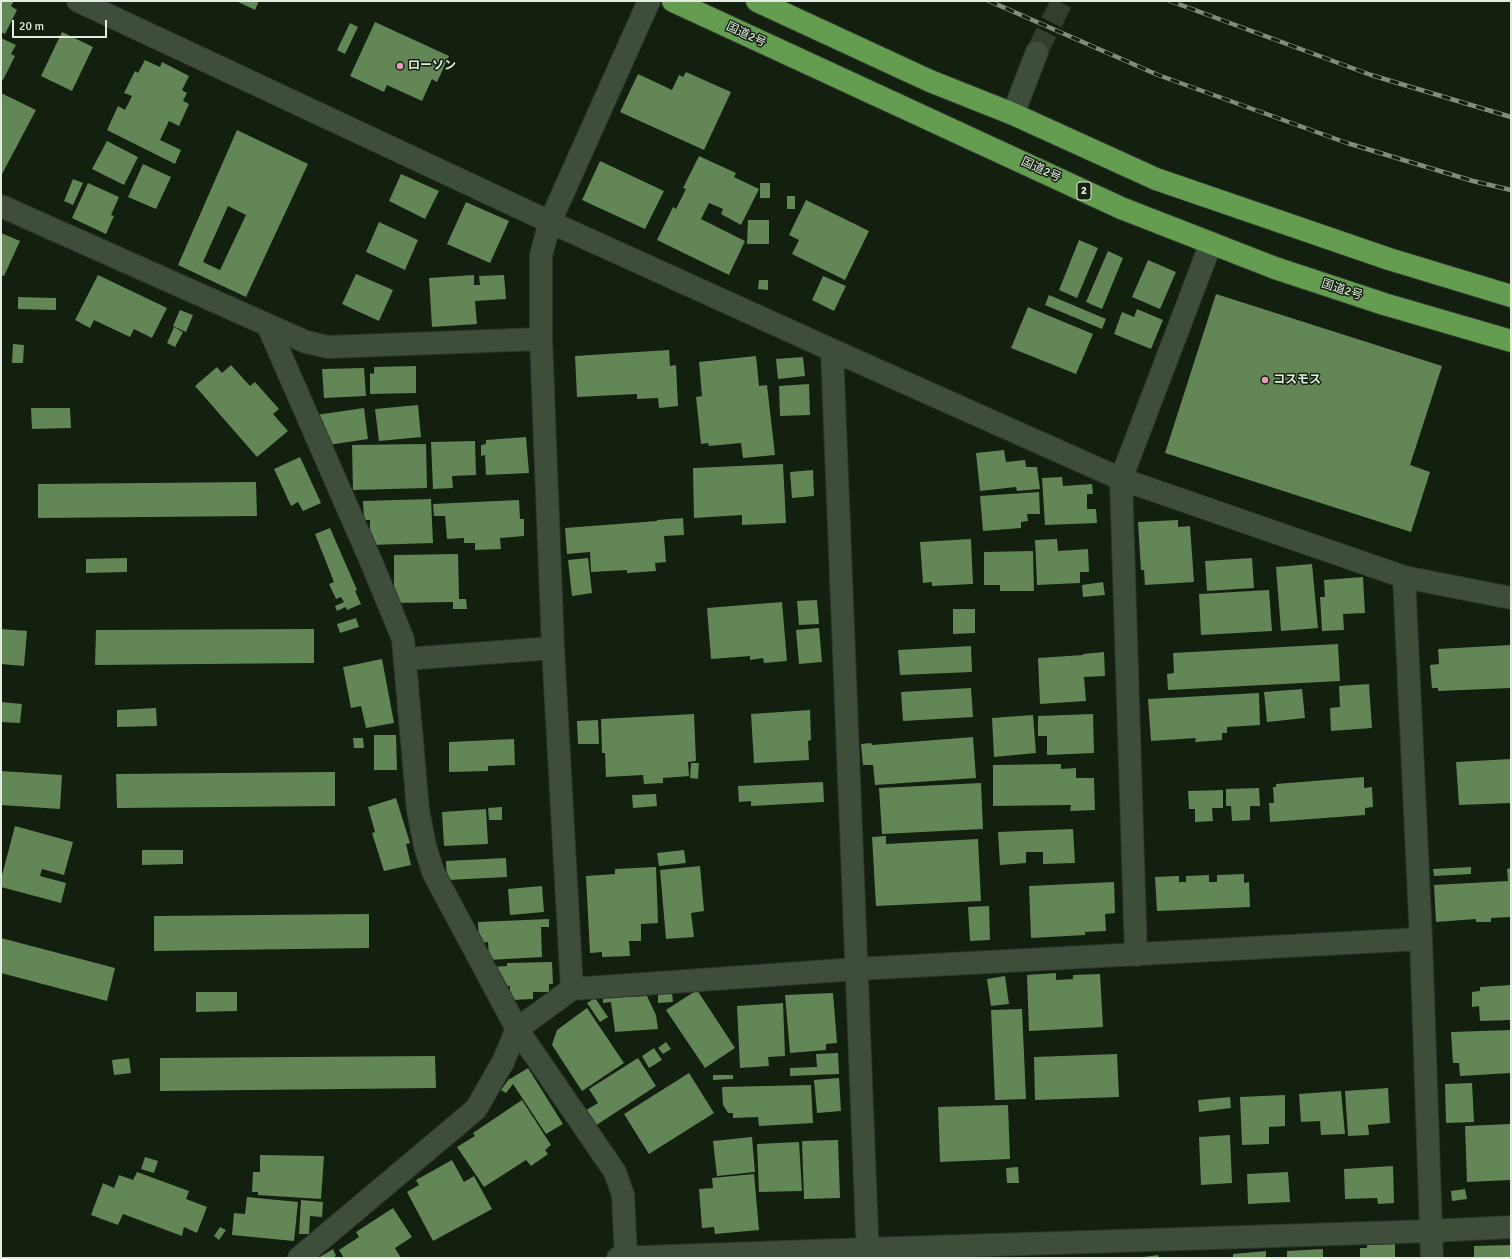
<!DOCTYPE html>
<meta charset="utf-8">
<style>
body{margin:0}
#map{position:relative;width:1512px;height:1259px;overflow:hidden;background:#131f0f;font-family:Signika,sans-serif}
canvas{display:block}
.frame{position:absolute;inset:0;border:2px solid #e4ece1;pointer-events:none}
.scale{position:absolute;left:12px;top:20px;width:95px;height:18px;box-sizing:border-box;border:2px solid #e4ece1;border-top:0;padding-left:5px;font-size:12px;line-height:14px;white-space:nowrap;color:#e4ece1;-webkit-text-stroke:3px #131f0f;paint-order:stroke}
</style>
<div id="map">
<canvas width="1512" height="1259"></canvas>
<div class="frame"></div>
<div class="scale">20 m</div>
</div>
<script>
const ctx = document.querySelector('canvas').getContext('2d');
ctx.lineJoin = 'round';
function fillPath(path, color) {
  ctx.fillStyle = color;
  ctx.fill(path, 'evenodd');
}
function poly(rows) {
  const path = new Path2D();
  for (const r of rows) {
    path.moveTo(r[0], r[1]);
    for (let i = 2; i < r.length; i += 2) path.lineTo(r[i], r[i + 1]);
  }
  return path;
}
function strokePath(path, color, width, dash) {
  ctx.strokeStyle = color;
  ctx.lineWidth = width;
  ctx.lineCap = dash ? 'butt' : 'round';
  ctx.setLineDash(dash || []);
  ctx.stroke(path);
}
function label(font, color, halo, rows, align = 'center') {
  ctx.font = font + ' Signika,"Noto Sans JP",sans-serif';
  ctx.lineWidth = 3;
  ctx.setLineDash([]);
  ctx.textBaseline = 'middle';
  ctx.strokeStyle = halo;
  ctx.fillStyle = color;
  for (const [text, x, y, turn = 0] of rows) {
    ctx.save();
    ctx.translate(x, y);
    ctx.rotate((+turn || 0) * Math.PI / 180);
    ctx.textAlign = isNaN(turn) ? turn : align;
    if (halo) ctx.strokeText(text, 0, 0);
    ctx.fillText(text, 0, 0);
    ctx.restore();
  }
}
const building = poly([
 [1,1,14,1,11,6,17,10,5,34,1,32],
 [236,1,259,1,255,10],
 [375,22,449,56,437,82,432,79,422,101,387,85,384,92,350,76],
 [350,23,358,27,345,54,337,50],
 [62,32,93,47,72,91,41,76],
 [1,38,16,45,11,54,15,56,3,80,1,79],
 [145,60,160,67,162,62,189,76,182,90,187,93,183,101,189,104,179,126,169,121,160,140,181,150,175,164,107,130,118,106,125,110,132,96,124,93,135,71,138,73],
 [686,72,731,92,704,150,620,112,638,74,672,90,679,75,683,77],
 [1,93,36,110,1,176],
 [237,130,308,164,246,297,178,265],
 [228,206,246,215,220,270,203,262],
 [107,141,138,157,124,185,92,169],
 [699,156,736,173,734,177,759,189,741,225,721,214,723,209,709,203,701,219,745,241,729,275,657,240,673,207,676,209,686,189,683,188],
 [600,161,664,191,645,229,582,200],
 [143,164,171,177,156,209,128,197],
 [401,174,439,191,425,219,389,201],
 [73,179,83,183,73,205,64,201],
 [88,183,119,197,111,215,114,216,106,234,72,218],
 [760,183,770,183,770,198,760,198],
 [787,196,795,196,795,209,787,209],
 [806,200,869,231,845,280,792,254,799,240,789,235],
 [466,202,509,221,490,263,447,244],
 [748,220,769,220,769,244,747,244],
 [379,222,418,240,405,270,366,252],
 [1,233,20,241,4,276,1,275],
 [1079,240,1098,248,1077,298,1059,290],
 [1108,251,1123,258,1102,309,1086,302],
 [1148,260,1176,272,1160,309,1132,297],
 [356,274,393,290,379,321,342,304],
 [98,275,167,308,152,338,134,329,130,337,94,320,90,328,75,320],
 [474,275,474,285,480,285,479,276,504,275,506,299,475,301,477,324,432,327,429,278],
 [823,276,846,286,834,311,812,300],
 [759,280,768,280,768,290,758,289],
 [1216,294,1442,366,1410,465,1430,472,1411,532,1165,453],
 [1049,295,1106,319,1102,329,1045,305],
 [18,297,56,298,56,310,18,309],
 [1028,307,1093,334,1076,374,1011,348],
 [1137,309,1163,320,1151,349,1114,334,1122,312,1134,317],
 [180,310,193,315,186,332,173,326],
 [174,327,183,332,175,347,167,343],
 [13,344,24,345,23,363,12,363],
 [669,350,670,366,676,365,678,406,659,408,658,398,637,399,637,394,577,397,575,356],
 [756,356,759,386,767,385,775,455,743,458,741,443,709,446,708,443,701,444,696,397,702,396,699,362],
 [803,357,805,376,778,379,776,359],
 [231,365,250,386,255,382,279,409,273,414,288,431,257,457,195,386,217,367,222,373],
 [416,366,416,393,370,394,370,373,374,374,374,367],
 [364,368,366,396,324,398,322,369],
 [809,384,810,415,780,416,779,386],
 [418,405,421,437,379,441,375,409],
 [31,408,70,408,71,428,32,429],
 [364,408,368,439,328,445,316,415],
 [526,437,529,473,486,475,485,455,481,456,481,445,486,444,486,440],
 [475,441,476,475,452,476,453,488,433,489,431,442],
 [426,444,427,488,353,490,352,445],
 [1004,450,1006,462,1025,460,1026,467,1037,467,1040,489,1017,491,1016,487,980,491,976,453],
 [300,457,321,503,303,511,298,502,291,506,274,469],
 [783,464,786,523,742,525,742,515,694,518,693,468],
 [813,470,814,496,792,498,790,472],
 [1062,477,1063,486,1092,484,1093,494,1087,494,1087,509,1096,509,1097,523,1045,525,1042,478],
 [256,482,257,516,38,518,38,484],
 [1039,492,1040,514,1027,514,1028,521,1021,522,1021,528,983,531,980,496],
 [431,499,433,543,370,545,370,520,364,520,363,501],
 [519,500,520,519,524,519,524,536,500,538,501,549,475,550,475,543,464,543,464,538,447,539,445,516,434,516,433,504],
 [683,518,684,535,664,536,666,562,655,563,656,571,627,573,627,570,591,572,590,552,567,554,565,528,657,521,657,520],
 [1178,520,1178,527,1190,526,1194,582,1145,585,1144,570,1141,570,1138,522],
 [330,528,357,590,355,591,361,604,347,610,346,607,337,611,335,606,344,602,341,597,336,599,329,584,334,582,315,534],
 [971,539,973,584,932,586,932,582,923,583,920,542],
 [1057,539,1058,551,1088,549,1089,572,1080,572,1080,583,1037,585,1035,540],
 [1033,551,1034,591,1000,591,1000,585,984,585,984,552],
 [458,554,459,599,466,599,467,609,453,609,453,602,394,603,394,555],
 [127,558,127,572,86,573,86,559],
 [588,558,592,593,572,596,568,560],
 [1252,558,1254,588,1207,591,1205,561],
 [1312,564,1318,628,1281,631,1276,567],
 [1363,577,1365,613,1343,614,1344,630,1322,631,1320,597,1325,597,1324,580],
 [1103,582,1105,595,1083,597,1082,585],
 [1269,590,1272,631,1201,635,1199,594],
 [817,600,819,624,799,625,797,601],
 [782,602,787,661,764,663,763,658,750,660,750,656,711,659,707,608],
 [953,609,975,609,975,633,953,634],
 [356,618,359,627,340,633,337,624],
 [819,628,822,662,799,664,796,630],
 [1,629,27,631,24,666,1,664],
 [314,629,314,663,95,665,96,630],
 [1338,644,1340,681,1168,690,1167,674,1174,673,1173,653],
 [1511,645,1511,688,1438,691,1438,688,1432,688,1430,665,1439,664,1438,649],
 [971,646,972,672,900,675,898,650],
 [1104,652,1105,676,1084,677,1086,701,1040,704,1038,658,1083,655,1083,654],
 [382,659,394,723,366,728,361,706,351,708,343,667],
 [1369,684,1372,728,1331,731,1330,708,1340,707,1339,686],
 [971,688,973,717,903,721,901,692],
 [1302,689,1305,718,1267,722,1264,692],
 [1259,693,1260,725,1227,727,1227,733,1222,733,1222,740,1195,742,1196,738,1151,741,1148,699],
 [1,702,22,704,20,723,1,722],
 [156,708,157,726,117,727,117,710],
 [810,710,811,740,808,741,809,760,754,763,751,714],
 [694,714,696,761,688,762,689,776,663,778,663,783,644,784,643,775,606,777,605,753,602,753,601,719],
 [1093,714,1094,753,1047,755,1047,736,1038,736,1038,716],
 [1033,715,1036,753,994,757,992,718],
 [598,720,599,744,578,744,577,721],
 [374,735,396,735,397,770,374,770],
 [973,737,976,778,875,785,873,765,863,765,861,744,871,743,872,745],
 [353,738,363,738,364,748,354,748],
 [514,739,515,765,488,766,488,771,449,772,449,742],
 [1511,759,1511,803,1459,805,1456,762],
 [691,763,699,763,698,779,690,778],
 [1061,764,1061,769,1076,768,1076,778,1094,778,1095,810,1070,811,1071,805,993,806,993,765],
 [1,771,62,775,60,809,1,805],
 [335,772,335,806,117,808,116,774],
 [1364,777,1364,788,1372,787,1373,807,1365,808,1365,815,1270,822,1269,803,1274,803,1273,787,1276,787,1276,784],
 [823,782,824,802,751,806,751,801,739,802,738,786],
 [981,783,983,829,882,834,879,788],
 [1259,788,1260,806,1250,806,1250,820,1232,821,1231,806,1226,806,1226,789],
 [1223,790,1223,808,1212,808,1213,821,1195,822,1195,809,1189,809,1188,791],
 [656,794,657,806,633,808,632,795],
 [396,798,410,843,406,844,411,865,384,871,372,833,375,832,368,807],
 [502,807,502,820,489,820,488,808],
 [486,809,488,844,444,846,442,812],
 [15,826,73,842,64,875,42,869,40,876,66,883,61,903,1,887,1,879],
 [1073,829,1075,863,1043,864,1043,852,1026,852,1026,863,1000,865,998,832],
 [886,836,886,844,978,839,981,901,876,906,872,837],
 [142,850,183,850,183,864,142,865],
 [684,850,686,863,659,866,657,853],
 [506,858,507,877,447,880,446,861],
 [700,866,704,911,691,913,694,937,666,939,660,870],
 [656,867,658,923,641,924,641,941,629,941,630,956,602,957,602,952,590,953,586,876,615,874,615,869],
 [1471,867,1471,874,1434,876,1433,869],
 [1511,868,1511,917,1491,918,1491,922,1476,922,1476,919,1436,922,1434,885,1508,881,1507,869],
 [1244,874,1244,883,1249,882,1250,907,1157,911,1155,877,1179,876,1179,882,1186,882,1186,876,1209,875,1209,882,1217,882,1217,875],
 [1114,882,1115,913,1105,914,1106,931,1085,932,1085,935,1031,938,1029,886],
 [542,886,544,912,510,915,508,889],
 [989,906,990,940,970,941,968,907],
 [369,914,369,948,154,951,154,916],
 [549,919,549,927,541,927,542,957,489,960,488,942,479,943,478,922],
 [1,938,115,968,107,1001,1,973],
 [552,962,553,984,549,984,549,992,533,992,533,999,510,1000,510,986,501,987,491,967,507,966,507,963],
 [1056,973,1056,980,1073,979,1073,975,1100,974,1103,1027,1029,1031,1027,975],
 [1005,976,1009,1004,991,1006,987,979],
 [1511,985,1511,1020,1480,1021,1479,1006,1472,1007,1472,992,1480,991,1480,987],
 [697,990,735,1048,705,1068,666,1010],
 [196,992,237,992,237,1011,196,1012],
 [658,993,672,993,673,1002,658,1003],
 [833,993,837,1043,826,1044,826,1050,790,1053,785,995],
 [647,996,656,1015,658,1029,615,1032,611,1002,603,1003,603,998],
 [595,998,608,1017,600,1022,587,1003],
 [783,1003,785,1056,768,1057,769,1066,740,1068,737,1006],
 [587,1008,624,1063,582,1091,552,1045,557,1030],
 [1022,1009,1026,1099,995,1100,991,1010],
 [1511,1030,1511,1073,1460,1076,1459,1063,1453,1063,1451,1032],
 [666,1042,671,1049,663,1054,658,1048],
 [654,1048,662,1060,649,1068,642,1056],
 [838,1053,839,1074,790,1076,790,1068,817,1067,816,1054],
 [1117,1054,1119,1097,1035,1100,1034,1057],
 [435,1056,436,1088,160,1091,160,1058],
 [129,1058,131,1073,114,1075,112,1060],
 [638,1058,656,1086,595,1126,585,1111,598,1103,589,1089],
 [528,1068,563,1124,546,1134,513,1084,506,1093,501,1090,509,1079,510,1079],
 [689,1073,714,1113,649,1154,624,1114],
 [713,1075,733,1075,733,1079,713,1080],
 [839,1078,841,1111,817,1113,814,1080],
 [1472,1083,1474,1122,1446,1123,1445,1084],
 [811,1085,813,1123,759,1126,758,1117,733,1118,733,1113,728,1113,723,1105,722,1087],
 [1388,1088,1390,1123,1368,1125,1369,1135,1348,1136,1345,1091],
 [1341,1091,1345,1134,1321,1135,1320,1121,1301,1122,1299,1094],
 [1285,1095,1285,1126,1269,1127,1269,1144,1242,1145,1240,1097],
 [1230,1097,1231,1108,1199,1112,1198,1100],
 [522,1100,551,1145,545,1150,548,1154,531,1166,526,1160,484,1187,457,1147,475,1136,473,1133],
 [1008,1105,1010,1159,940,1162,938,1107],
 [1511,1124,1511,1180,1467,1182,1465,1126],
 [1230,1135,1232,1183,1201,1185,1199,1137],
 [752,1137,755,1172,717,1176,713,1141],
 [838,1140,840,1198,804,1199,802,1141],
 [799,1142,802,1191,759,1192,757,1144],
 [260,1155,324,1156,321,1199,258,1195,258,1192,252,1192,253,1172,260,1172],
 [145,1157,158,1161,154,1173,141,1169],
 [452,1160,464,1182,474,1176,492,1209,433,1241,407,1192,419,1185,416,1180],
 [1393,1166,1394,1203,1378,1204,1377,1198,1345,1199,1344,1169],
 [1018,1167,1019,1183,1007,1183,1006,1168],
 [137,1172,189,1191,186,1199,207,1207,197,1233,184,1227,182,1236,123,1214,118,1225,91,1215,103,1183,114,1188,119,1175,133,1180],
 [1288,1172,1290,1202,1248,1204,1247,1174],
 [754,1174,759,1230,715,1234,714,1227,702,1228,699,1189,713,1188,712,1178],
 [1465,1189,1467,1199,1452,1201,1451,1191],
 [247,1197,298,1202,294,1241,232,1235,234,1213,245,1214],
 [301,1200,323,1202,322,1217,310,1216,309,1234,299,1234],
 [393,1208,412,1237,395,1248,401,1258,344,1258,339,1250,359,1237,356,1232],
 [220,1227,226,1230,219,1240,214,1236],
 [1395,1244,1395,1258,1360,1258,1360,1248,1367,1248,1367,1245],
 [1511,1245,1511,1258,1474,1258,1474,1246],
 [333,1249,336,1256,332,1258,318,1258],
 [1323,1249,1323,1258,1287,1258,1287,1251],
 [1266,1251,1266,1258,1233,1258,1233,1254],
 [1158,1255,1159,1258,1143,1258,1143,1257]
]);
const minorTunnel = poly([
 [1037,52,1062,1]
]);
const minor = poly([
 [78,1,550,222,832,350,1121,479,1404,577,1511,598],
 [1013,114,1037,52],
 [1,206,306,342,328,347,541,339],
 [268,326,373,566,403,639,418,810,425,846,433,872,517,1029,615,1172,623,1195,626,1258],
 [832,350,868,1258],
 [1404,577,1421,939,1432,1258],
 [405,659,553,648],
 [1136,955,1121,479,1211,243],
 [572,989,553,648,541,339,541,255,550,222,649,1],
 [299,1258,476,1109,503,1062,517,1029,572,989,857,969,1421,939],
 [618,1258,868,1249,1431,1231,1511,1227]
]);
const highway = poly([
 [673,1,1121,208,1275,268,1384,304,1511,341],
 [757,1,930,81,1013,114,1156,179,1389,259,1511,296]
]);
const rail = poly([
 [989,1,1158,75,1347,143,1473,181,1511,190],
 [1170,1,1371,75,1511,117]
]);
const markers = [
 [400,66,4,"#ef9ab8"],
 [1265,380,4,"#ef9ab8"]
];
const shields = [
 [1084,191,14]
];
const shieldNames = [
 ["2",1084,191]
];
const streetNames = [
 ["国道2号",746,35,25],
 ["国道2号",1041,170,25],
 ["国道2号",1342,290,18]
];
const poiNames = [
 ["ローソン",408,66],
 ["コスモス",1273,380]
];
fillPath(building, '#628655');
strokePath(minorTunnel, '#323e2e', 22, [22, 11]);
strokePath(minor, '#2f362d', 24);
strokePath(highway, '#2f362d', 24);
strokePath(minor, '#3f4d3b', 22);
strokePath(highway, '#659d50', 22);
strokePath(rail, '#818b7e', 4.5);
strokePath(rail, '#131f0f', 3, [9]);
for (const [x, y, r, color] of markers) {
  const dot = new Path2D();
  dot.arc(x, y, r, 0, 2 * Math.PI);
  ctx.fillStyle = color;
  ctx.fill(dot);
  strokePath(dot, '#131f0f', 1.5);
}
for (const [x, y, w] of shields) {
  const box = new Path2D();
  box.roundRect(x - w / 2, y - 9, w, 18, 3);
  ctx.fillStyle = '#131f0f';
  ctx.fill(box);
  strokePath(box, '#e4ece1', 1);
}
label('bold 11px', '#e4ece1', null, shieldNames);
label('12px', '#e4ece1', '#131f0f', streetNames);
label('bold 12px', '#e4ece1', '#131f0f', poiNames, 'left');
</script>
